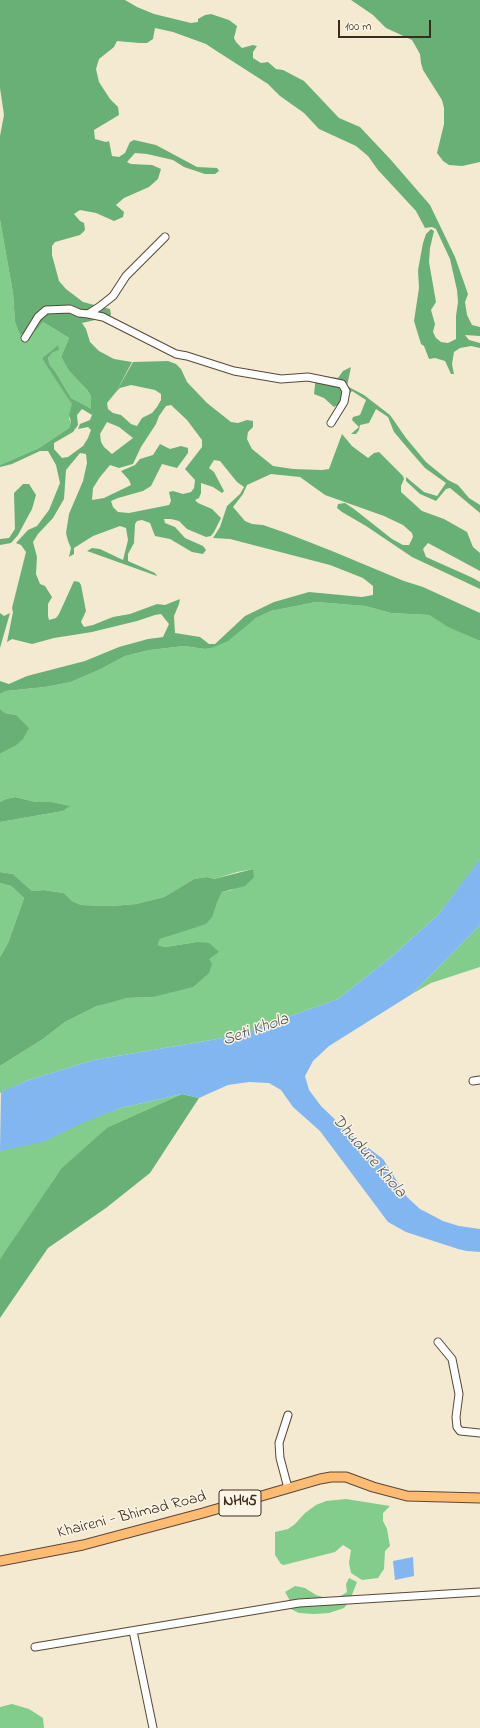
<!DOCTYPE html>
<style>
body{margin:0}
#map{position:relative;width:480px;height:1728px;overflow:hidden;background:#f4ead1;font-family:"Indie Flower",sans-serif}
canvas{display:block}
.scale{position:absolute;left:338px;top:20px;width:93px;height:18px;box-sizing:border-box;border:2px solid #3b2a1e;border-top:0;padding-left:5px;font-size:12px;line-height:14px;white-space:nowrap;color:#3b2a1e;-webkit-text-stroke:3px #fcf5e5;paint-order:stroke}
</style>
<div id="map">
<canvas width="480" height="1728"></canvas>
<div class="scale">100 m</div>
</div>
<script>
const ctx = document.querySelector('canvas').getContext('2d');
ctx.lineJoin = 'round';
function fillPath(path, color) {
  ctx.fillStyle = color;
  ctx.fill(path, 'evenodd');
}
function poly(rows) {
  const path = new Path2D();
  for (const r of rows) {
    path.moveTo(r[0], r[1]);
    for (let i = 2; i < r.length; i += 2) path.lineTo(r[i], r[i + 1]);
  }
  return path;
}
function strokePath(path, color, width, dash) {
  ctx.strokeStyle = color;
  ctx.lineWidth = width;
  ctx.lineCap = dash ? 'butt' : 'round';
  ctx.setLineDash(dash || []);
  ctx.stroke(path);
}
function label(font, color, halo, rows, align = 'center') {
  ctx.font = font + ' "Indie Flower",sans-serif';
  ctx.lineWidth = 3;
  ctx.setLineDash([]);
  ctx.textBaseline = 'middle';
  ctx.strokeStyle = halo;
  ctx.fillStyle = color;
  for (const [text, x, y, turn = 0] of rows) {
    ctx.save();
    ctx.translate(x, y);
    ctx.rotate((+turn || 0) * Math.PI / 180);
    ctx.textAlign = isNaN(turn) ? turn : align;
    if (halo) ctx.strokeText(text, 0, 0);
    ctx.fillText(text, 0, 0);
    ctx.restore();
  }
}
const green = poly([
 [0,220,13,293,15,322,20,335,31,333,43,322,69,338,61,357,69,371,87,390,91,396,91,410,71,398,55,371,50,365,48,358,58,345,42,358,44,362,73,404,69,419,71,422,69,428,39,448,0,465],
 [316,602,365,606,391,613,429,615,449,627,480,641,480,859,477,864,439,914,390,958,338,999,235,1036,94,1060,26,1081,0,1093,0,1066,43,1039,65,1022,97,1006,108,1002,127,998,153,997,197,942,165,947,158,945,160,939,177,933,213,916,217,903,222,892,232,890,253,869,237,872,214,879,207,877,194,879,164,897,136,904,111,906,81,905,72,901,64,893,44,890,32,891,13,874,0,872,0,822,63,811,69,806,52,802,36,802,15,797,6,799,0,802,0,754,15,746,16,715,5,713,0,709,0,694,6,691,45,687,71,682,101,669,125,656,150,650,184,646,205,649,212,648,256,618,271,611],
 [0,883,11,886,24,898,8,943,0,957],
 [480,925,480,967,431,983,412,994],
 [182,1094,108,1127,0,1259,0,1151,121,1108],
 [346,1499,390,1506,383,1513,383,1521,387,1529,390,1546,385,1551,384,1569,378,1578,362,1580,351,1573,349,1563,351,1550,343,1545,335,1552,284,1565,281,1564,275,1555,275,1532,288,1529,295,1524,305,1513,316,1505,326,1501],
 [349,1578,357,1582,350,1600,344,1608,329,1613,314,1614,299,1613,289,1608,289,1599,285,1592,295,1586,305,1588,316,1595,326,1598,339,1597,347,1592,346,1584],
 [12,1704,29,1709,43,1718,44,1728,0,1728,0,1707]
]);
const forest = poly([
 [0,0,125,0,137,7,154,14,191,23,198,22,198,19,205,15,211,14,229,20,237,26,234,38,236,42,242,48,253,45,257,46,253,52,253,58,261,63,268,62,276,69,283,70,304,81,339,118,360,127,391,160,430,205,455,257,468,294,465,302,467,315,472,325,480,327,480,336,465,335,469,340,480,343,480,348,471,346,460,348,454,352,452,364,454,374,451,374,445,361,435,358,429,359,424,346,421,344,414,321,419,288,418,270,423,243,426,234,431,229,434,231,430,248,429,262,436,302,431,310,435,324,433,332,436,338,441,342,448,343,456,339,456,316,458,302,457,290,450,259,436,229,432,227,425,228,416,211,378,170,368,156,356,146,319,129,304,113,280,96,268,84,215,50,206,44,173,32,155,28,153,39,147,43,139,43,117,41,114,47,99,59,96,69,99,82,110,99,118,107,119,115,94,130,95,139,106,142,109,141,112,156,119,157,125,153,130,142,134,140,156,145,197,167,217,168,219,171,215,174,205,174,184,167,173,160,147,154,135,153,127,162,131,164,152,165,161,169,158,179,149,187,124,198,116,205,124,212,123,217,114,221,96,213,80,210,74,214,80,221,84,223,85,230,80,235,55,242,52,246,52,255,59,281,66,289,83,302,110,309,111,315,106,319,95,320,82,323,86,329,90,342,99,351,114,359,132,362,116,392,107,403,108,409,113,413,121,415,131,424,137,426,142,418,152,413,157,407,161,400,161,394,155,390,131,385,120,388,116,392,133,362,168,361,176,364,181,369,187,382,207,403,231,422,238,423,247,420,253,421,253,427,248,432,247,439,252,449,273,466,293,469,322,470,329,469,342,434,352,446,368,458,374,453,379,452,403,476,404,479,401,486,401,492,422,511,444,519,467,532,473,547,480,553,480,571,428,543,423,549,426,557,473,578,480,582,480,589,412,557,366,526,342,512,337,508,338,504,345,503,354,509,392,539,403,545,409,545,413,537,412,533,403,525,384,516,325,495,300,477,271,474,247,485,243,494,233,507,245,521,252,524,263,525,286,533,332,551,404,581,423,587,480,613,480,641,448,627,429,615,391,613,365,606,316,602,271,611,256,618,228,641,212,648,205,649,184,646,150,650,125,656,101,669,71,682,45,687,6,691,0,694,0,678,0,681,9,684,27,676,85,661,119,647,148,639,163,637,169,624,161,614,155,615,137,621,92,632,54,638,32,644,12,639,7,642,13,612,12,608,26,552,21,545,16,543,28,530,37,526,49,510,60,483,56,465,48,451,40,451,12,464,0,467,0,465,39,448,69,428,71,422,69,415,72,404,44,362,42,358,58,345,59,350,53,352,48,358,50,365,55,371,71,398,91,409,91,396,87,390,69,371,61,357,69,338,43,322,36,330,20,335,15,322,13,293,0,220,0,136,4,115,0,88],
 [171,405,187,420,202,440,202,447,185,469,195,480,194,488,191,492,183,494,173,491,169,492,171,501,169,505,129,513,118,512,113,507,111,501,118,498,143,491,151,486,162,464,177,468,188,453,188,448,181,446,170,449,160,444,153,455,140,459,135,465,121,471,129,480,131,485,104,498,92,500,93,488,100,477,110,465,119,468,133,464,141,447,156,424,159,416,166,406],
 [82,409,92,415,90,420,80,424,78,429,88,427,91,430,88,438,83,446,68,457,62,458,54,449,54,443,73,432,78,425,77,415],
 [107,422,119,427,133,438,112,454,104,447,101,442,100,434],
 [80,453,86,454,87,463,83,481,69,514,66,533,68,541,71,548,69,557,74,554,74,548,93,536,120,526,126,528,128,540,123,560,100,549,92,548,87,551,157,576,155,573,128,561,128,554,134,543,135,524,137,521,142,520,150,523,155,536,170,539,192,552,203,554,206,550,203,546,185,538,175,527,165,523,164,519,171,519,179,521,187,529,206,537,211,536,214,532,221,518,212,509,198,503,195,500,199,498,201,493,201,483,213,487,222,493,224,491,214,472,209,468,214,460,220,461,237,482,244,487,240,494,227,506,220,527,213,538,230,539,330,565,363,578,373,586,373,595,362,597,309,592,274,602,245,616,215,644,209,644,200,637,175,633,174,616,179,604,180,599,165,605,157,604,130,614,113,617,93,625,84,627,81,622,86,611,81,585,79,582,74,581,59,614,56,618,49,620,48,616,48,604,52,597,45,586,40,584,36,574,37,557,33,542,38,534,53,518,64,499,66,470],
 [351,0,480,0,480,162,462,166,449,165,443,161,437,153,444,124,444,108,442,100,423,70,421,63,420,54,412,40,386,28,373,15],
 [351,367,347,386,364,395,390,415,406,438,426,462,448,480,458,485,469,498,480,505,480,513,450,488,446,489,436,501,420,494,406,481,406,477,424,492,437,496,446,483,425,468,411,452,394,432,388,417,376,409,369,423,360,425,359,430,356,434,351,434,359,427,352,420,353,417,360,415,366,400,352,391,342,402,334,407,324,398,314,394,316,375,338,378,343,371],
 [23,484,29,484,36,495,32,509,18,535,11,543,0,545,0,539,9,538,15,529,14,493],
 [0,613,4,616,10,613,0,648],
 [0,709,5,713,16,715,29,728,23,739,15,746,0,754],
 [15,797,36,802,52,802,70,806,63,811,0,822,0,802,6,799],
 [253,869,254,877,245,886,222,892,217,903,213,916,206,924,160,939,158,945,165,947,197,942,209,943,219,952,209,959,212,964,209,973,193,987,153,997,127,998,97,1006,65,1022,43,1039,0,1066,0,957,8,943,24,898,11,886,0,883,0,872,13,874,32,891,44,890,64,893,72,901,81,905,111,906,136,904,164,897,194,879,207,877,214,879],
 [182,1094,199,1098,150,1173,106,1208,48,1248,0,1318,0,1259,62,1168,108,1127]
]);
const water = poly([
 [480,859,480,925,412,994,329,1046,313,1061,305,1076,309,1090,321,1106,350,1134,383,1159,407,1197,420,1209,443,1221,459,1226,480,1229,480,1252,467,1251,458,1249,406,1232,388,1222,320,1131,293,1107,281,1090,269,1083,249,1082,228,1085,199,1098,182,1094,121,1108,85,1122,43,1142,0,1151,1,1092,26,1081,94,1060,235,1036,338,999,390,958,439,914],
 [413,1557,414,1576,395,1580,393,1561]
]);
const minor = poly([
 [88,314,103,317,176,354,187,356,234,371,281,379,308,377,342,384,346,391,344,402,331,423],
 [25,338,38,317,46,310,70,309,79,313,88,314,99,307,113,296,126,276,165,237],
 [473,1081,480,1080],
 [438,1342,452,1359,459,1394,456,1417,457,1427,460,1431,480,1433],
 [288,1488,280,1458,279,1443,288,1415],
 [133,1631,153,1728],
 [35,1647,299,1603,480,1592]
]);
const major = poly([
 [0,1561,83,1545,203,1513,320,1479,331,1477,346,1477,373,1487,407,1496,480,1498]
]);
const shields = [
 [240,1503,42]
];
const shieldNames = [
 ["NH45",240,1503]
];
const streetNames = [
 ["Khaireni - Bhimad Road",132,1516,-14]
];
const waterNames = [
 ["Seti Khola",256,1031,-19],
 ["Dhudure Khola",368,1157,49]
];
fillPath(green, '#82cd8b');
fillPath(forest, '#69b077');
fillPath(water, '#82b6f0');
strokePath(minor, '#574739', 9);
strokePath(major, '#574739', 11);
strokePath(minor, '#fff', 7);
strokePath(major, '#ffbb71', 9);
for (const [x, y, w] of shields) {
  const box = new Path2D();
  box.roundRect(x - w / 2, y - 13, w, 26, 3);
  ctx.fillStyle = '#fcf5e5';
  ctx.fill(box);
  strokePath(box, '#3b2a1e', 1);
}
label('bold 15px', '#3b2a1e', null, shieldNames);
label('16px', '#3b2a1e', '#fcf5e5', streetNames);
label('italic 17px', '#50545d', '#fcf5e5', waterNames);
</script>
